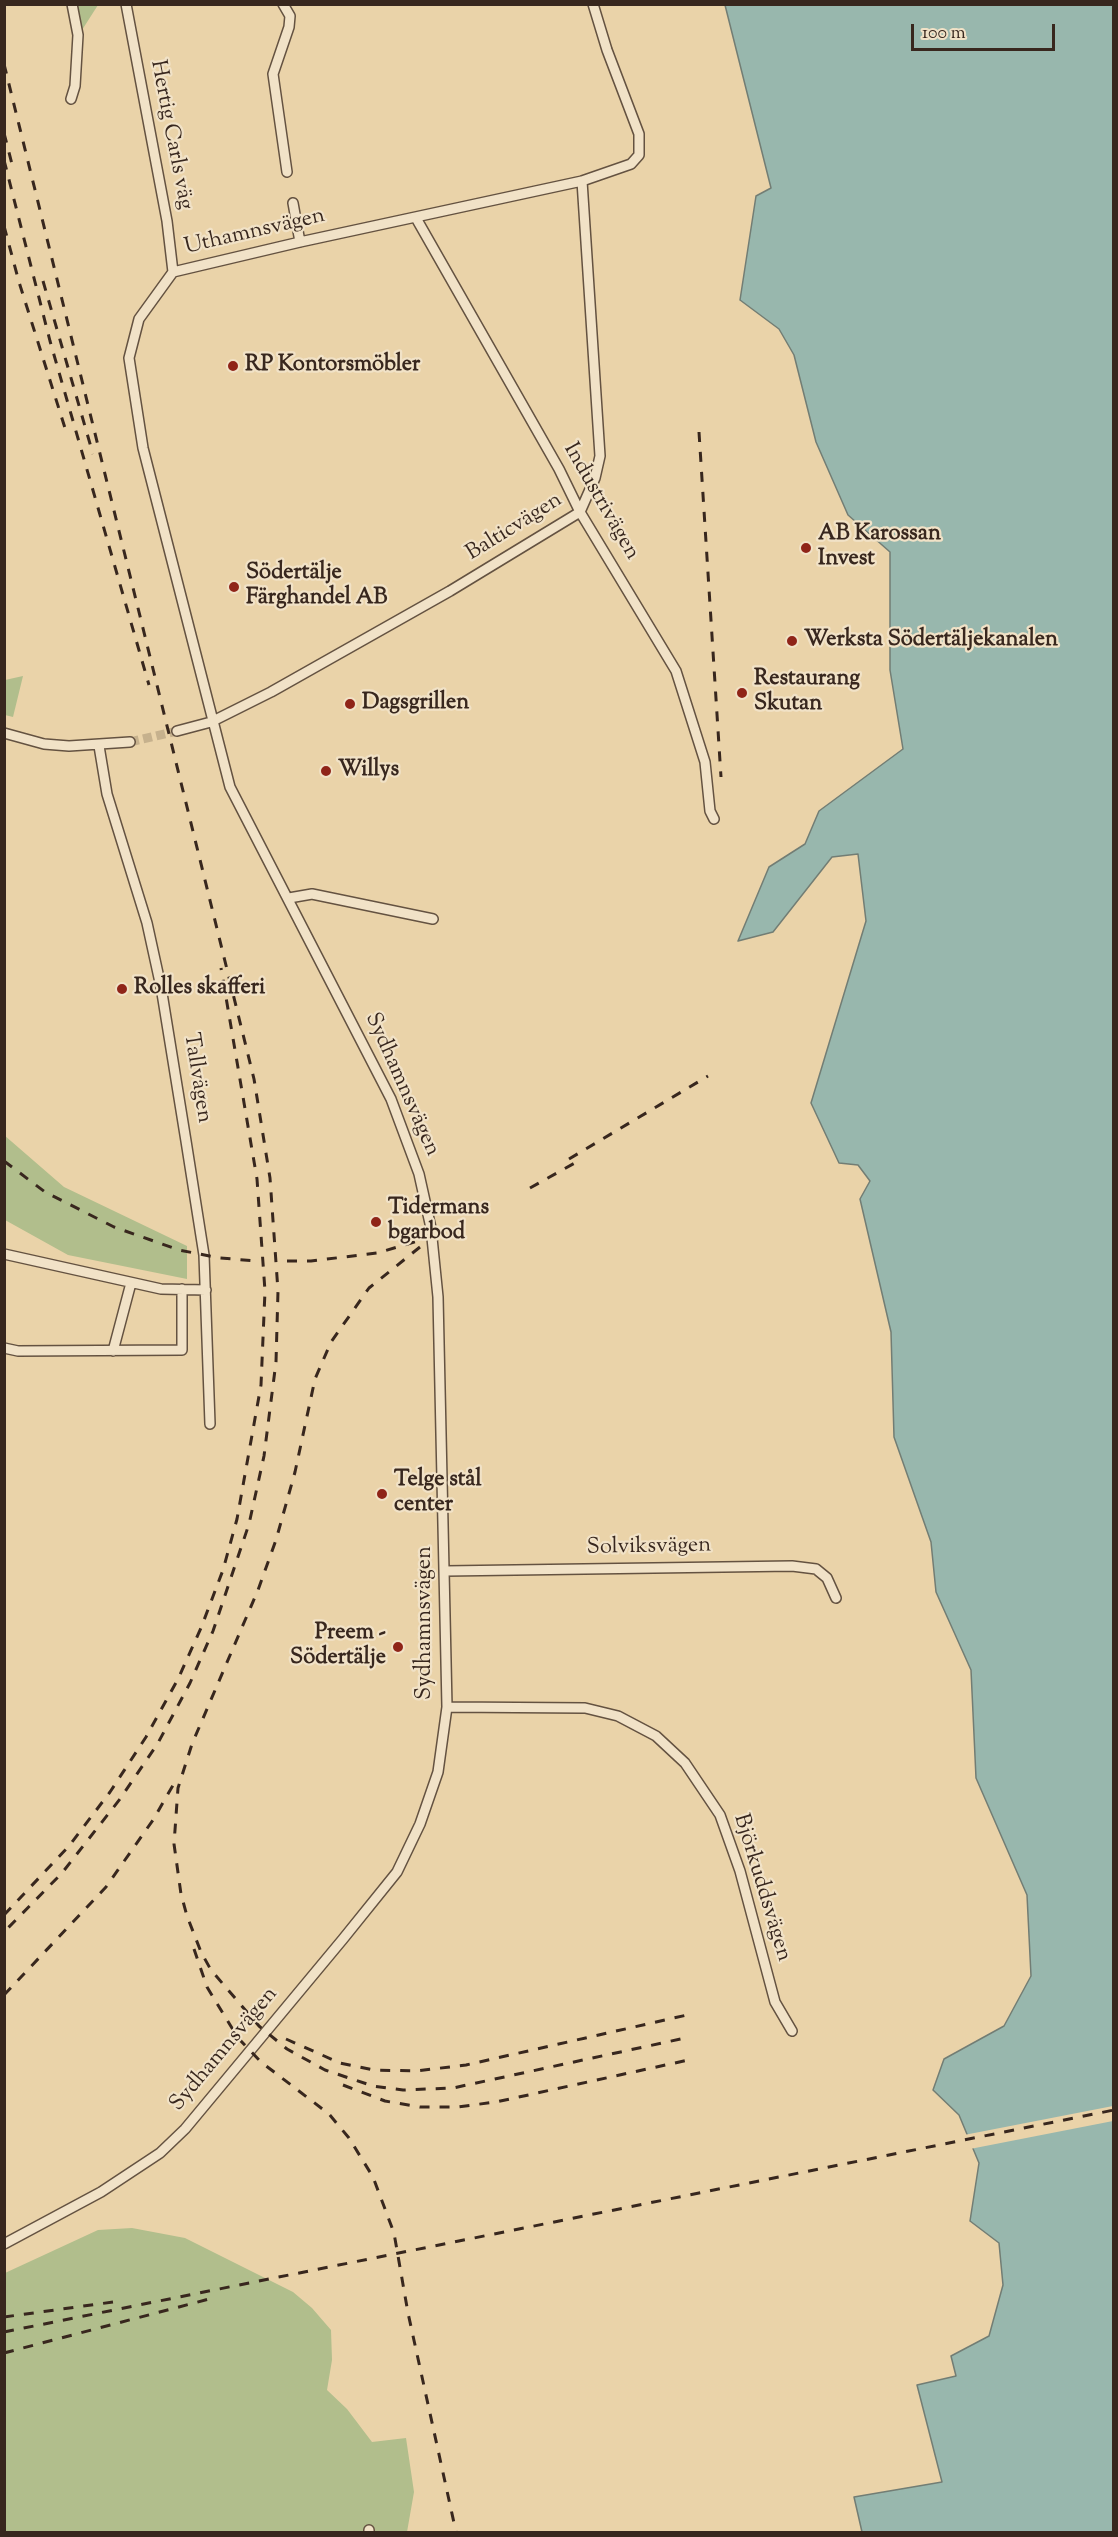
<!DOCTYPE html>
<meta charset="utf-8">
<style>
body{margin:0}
#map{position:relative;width:1118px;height:2537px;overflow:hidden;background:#ead3a9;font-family:"Sorts Mill Goudy",serif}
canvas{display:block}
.frame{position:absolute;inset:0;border:6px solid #38271e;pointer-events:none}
.scale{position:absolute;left:911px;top:24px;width:144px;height:27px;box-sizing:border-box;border:3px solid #38271e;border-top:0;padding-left:8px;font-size:18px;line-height:21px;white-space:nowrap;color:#38271e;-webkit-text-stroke:4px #f1e2c7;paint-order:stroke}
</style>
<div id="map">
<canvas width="1118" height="2537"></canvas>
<div class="frame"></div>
<div class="scale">100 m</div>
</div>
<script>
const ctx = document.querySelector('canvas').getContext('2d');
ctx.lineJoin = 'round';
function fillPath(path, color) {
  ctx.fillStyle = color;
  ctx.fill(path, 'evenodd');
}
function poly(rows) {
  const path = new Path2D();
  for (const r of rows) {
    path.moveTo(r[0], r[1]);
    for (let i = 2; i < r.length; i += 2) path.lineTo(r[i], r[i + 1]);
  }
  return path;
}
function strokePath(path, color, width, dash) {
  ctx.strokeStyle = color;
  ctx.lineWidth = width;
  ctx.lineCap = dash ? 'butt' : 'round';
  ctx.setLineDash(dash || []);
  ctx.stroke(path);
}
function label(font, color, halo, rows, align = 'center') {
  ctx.font = font + ' "Sorts Mill Goudy",serif';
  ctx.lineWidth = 4.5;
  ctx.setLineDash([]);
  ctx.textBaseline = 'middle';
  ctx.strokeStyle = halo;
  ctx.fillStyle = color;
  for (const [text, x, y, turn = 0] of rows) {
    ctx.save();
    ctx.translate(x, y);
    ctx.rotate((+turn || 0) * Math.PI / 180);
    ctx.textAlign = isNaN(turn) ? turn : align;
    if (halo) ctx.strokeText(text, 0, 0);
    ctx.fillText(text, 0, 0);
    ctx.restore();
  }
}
const green = poly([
 [77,5,98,5,82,30],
 [23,676,13,717,5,715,5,680],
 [4,1135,64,1187,187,1246,187,1279,68,1255,5,1220],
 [132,2228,185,2238,293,2292,312,2308,331,2330,332,2360,327,2390,347,2409,372,2442,406,2438,414,2492,407,2532,5,2532,5,2273,98,2230]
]);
const water = poly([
 [725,5,1113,5,1113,2532,862,2532,854,2497,942,2482,917,2385,956,2376,951,2356,989,2336,1003,2285,999,2243,970,2221,979,2163,959,2115,933,2090,944,2059,1004,2026,1031,1976,1027,1895,976,1778,971,1670,936,1592,931,1542,894,1437,891,1332,860,1199,870,1181,858,1165,839,1163,811,1103,866,921,858,854,832,857,773,932,738,941,769,867,805,844,819,811,903,749,890,670,890,552,848,515,816,442,794,355,779,329,740,300,756,196,771,188,725,5]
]);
const pier = poly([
 [1113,2106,1113,2121,970,2149,964,2135]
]);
const streetTunnel = poly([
 [130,742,177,731]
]);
const street = poly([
 [126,4,167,221,173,272],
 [283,4,290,16,289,27,273,74,287,172],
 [71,99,75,86,78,35,72,4],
 [293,203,300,242],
 [416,218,559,469,580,512,676,671,705,762,710,811,714,819],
 [177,731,211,722,271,692,450,591,580,512,595,478,600,456,582,181],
 [4,733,44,744,69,746,130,742],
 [99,746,107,794,147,923,161,987,186,1141,204,1255,210,1424],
 [289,898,312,894,433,919],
 [4,1254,161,1289,206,1290],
 [4,1348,18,1351,182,1350,182,1289],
 [113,1351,131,1283],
 [446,1571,792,1566,816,1569,827,1578,836,1598],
 [447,1707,585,1708,618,1716,656,1736,685,1763,720,1815,740,1871,775,2002,792,2031],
 [4,2244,101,2192,160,2153,185,2129,343,1939,397,1872,420,1824,438,1772,447,1707,438,1297,431,1228,419,1174,391,1099,230,787,143,448,129,358,139,319,173,272,300,242,582,181,631,164,639,155,639,134,607,50,593,4],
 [369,2532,369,2530]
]);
const rail = poly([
 [4,64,254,1079,270,1178,278,1291,276,1362,264,1456,249,1524,213,1631,190,1683,158,1743,120,1799,62,1873,4,1932],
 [4,133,13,168],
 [4,160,50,341,149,685],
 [4,226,19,282,65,428],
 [43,281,93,454],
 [699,432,721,777],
 [569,1159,708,1076],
 [4,1161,45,1192,114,1227,179,1250,220,1258,257,1261],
 [530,1188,580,1160],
 [420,1247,369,1288,331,1342,315,1379,295,1472,276,1540,258,1590,192,1744,178,1788,174,1844,181,1894,187,1916,201,1952,211,1970,259,2026,287,2049,325,2070,373,2086,403,2090,453,2088,690,2037],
 [287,1261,311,1261,377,1253,418,1241],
 [4,1915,69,1846,110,1792,146,1737,178,1679,201,1628,223,1570,237,1519,261,1385,265,1291,257,1179,221,968],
 [194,1949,207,1987,238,2038,261,2062,329,2114,349,2138,373,2177,394,2233,408,2313,456,2532],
 [4,1995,106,1887,153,1820,176,1780],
 [286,2039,340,2063,374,2070,416,2071,466,2065,687,2015],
 [343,2085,385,2101,420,2107,457,2107,496,2102,693,2059],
 [4,2317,113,2302],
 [4,2332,1114,2110],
 [4,2353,213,2298]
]);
const markers = [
 [233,366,6,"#8f2418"],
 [806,548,6,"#8f2418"],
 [234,587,6,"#8f2418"],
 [792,641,6,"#8f2418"],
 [742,693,6,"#8f2418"],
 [350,704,6,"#8f2418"],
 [326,771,6,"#8f2418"],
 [122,989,6,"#8f2418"],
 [376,1222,6,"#8f2418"],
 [382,1494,6,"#8f2418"],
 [398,1647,6,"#8f2418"]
];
const streetNames = [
 ["Hertig Carls väg",170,135,79],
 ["Uthamnsvägen",255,233,-13],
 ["Industrivägen",600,502,60],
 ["Balticvägen",515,528,-32],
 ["Tallvägen",196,1078,81],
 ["Sydhamnsvägen",401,1085,66],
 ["Solviksvägen",649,1548,-1],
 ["Sydhamnsvägen",426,1623,-90],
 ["Björkuddsvägen",761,1888,73],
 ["Sydhamnsvägen",225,2050,-50]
];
const poiNames = [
 ["RP Kontorsmöbler",245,366],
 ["AB Karossan",818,535],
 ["Invest",818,560],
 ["Södertälje",246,574],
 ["Färghandel AB",246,599],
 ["Werksta Södertäljekanalen",804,641],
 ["Restaurang",754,680],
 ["Skutan",754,705],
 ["Dagsgrillen",362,704],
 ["Willys",338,771],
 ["Rolles skafferi",134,989],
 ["Tidermans",388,1209],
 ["bgarbod",388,1234],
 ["Telge stål",394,1481],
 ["center",394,1506],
 ["Preem -",386,1634,"right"],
 ["Södertälje",386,1659,"right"]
];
fillPath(green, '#b1be8c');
fillPath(water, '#98b7ad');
strokePath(water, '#727d74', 1.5);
fillPath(pier, '#ead3a9');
strokePath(streetTunnel, '#c6b18d', 9, [9, 4.5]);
strokePath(street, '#645241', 12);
strokePath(street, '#f1e2c7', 9);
strokePath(rail, '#38271e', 3, [10, 10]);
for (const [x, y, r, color] of markers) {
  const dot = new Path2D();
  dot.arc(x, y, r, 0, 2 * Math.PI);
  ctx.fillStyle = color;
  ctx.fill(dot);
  strokePath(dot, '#f1e2c7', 2);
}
label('22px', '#38271e', '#f1e2c7', streetNames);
label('bold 22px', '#38271e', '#f1e2c7', poiNames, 'left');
</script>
